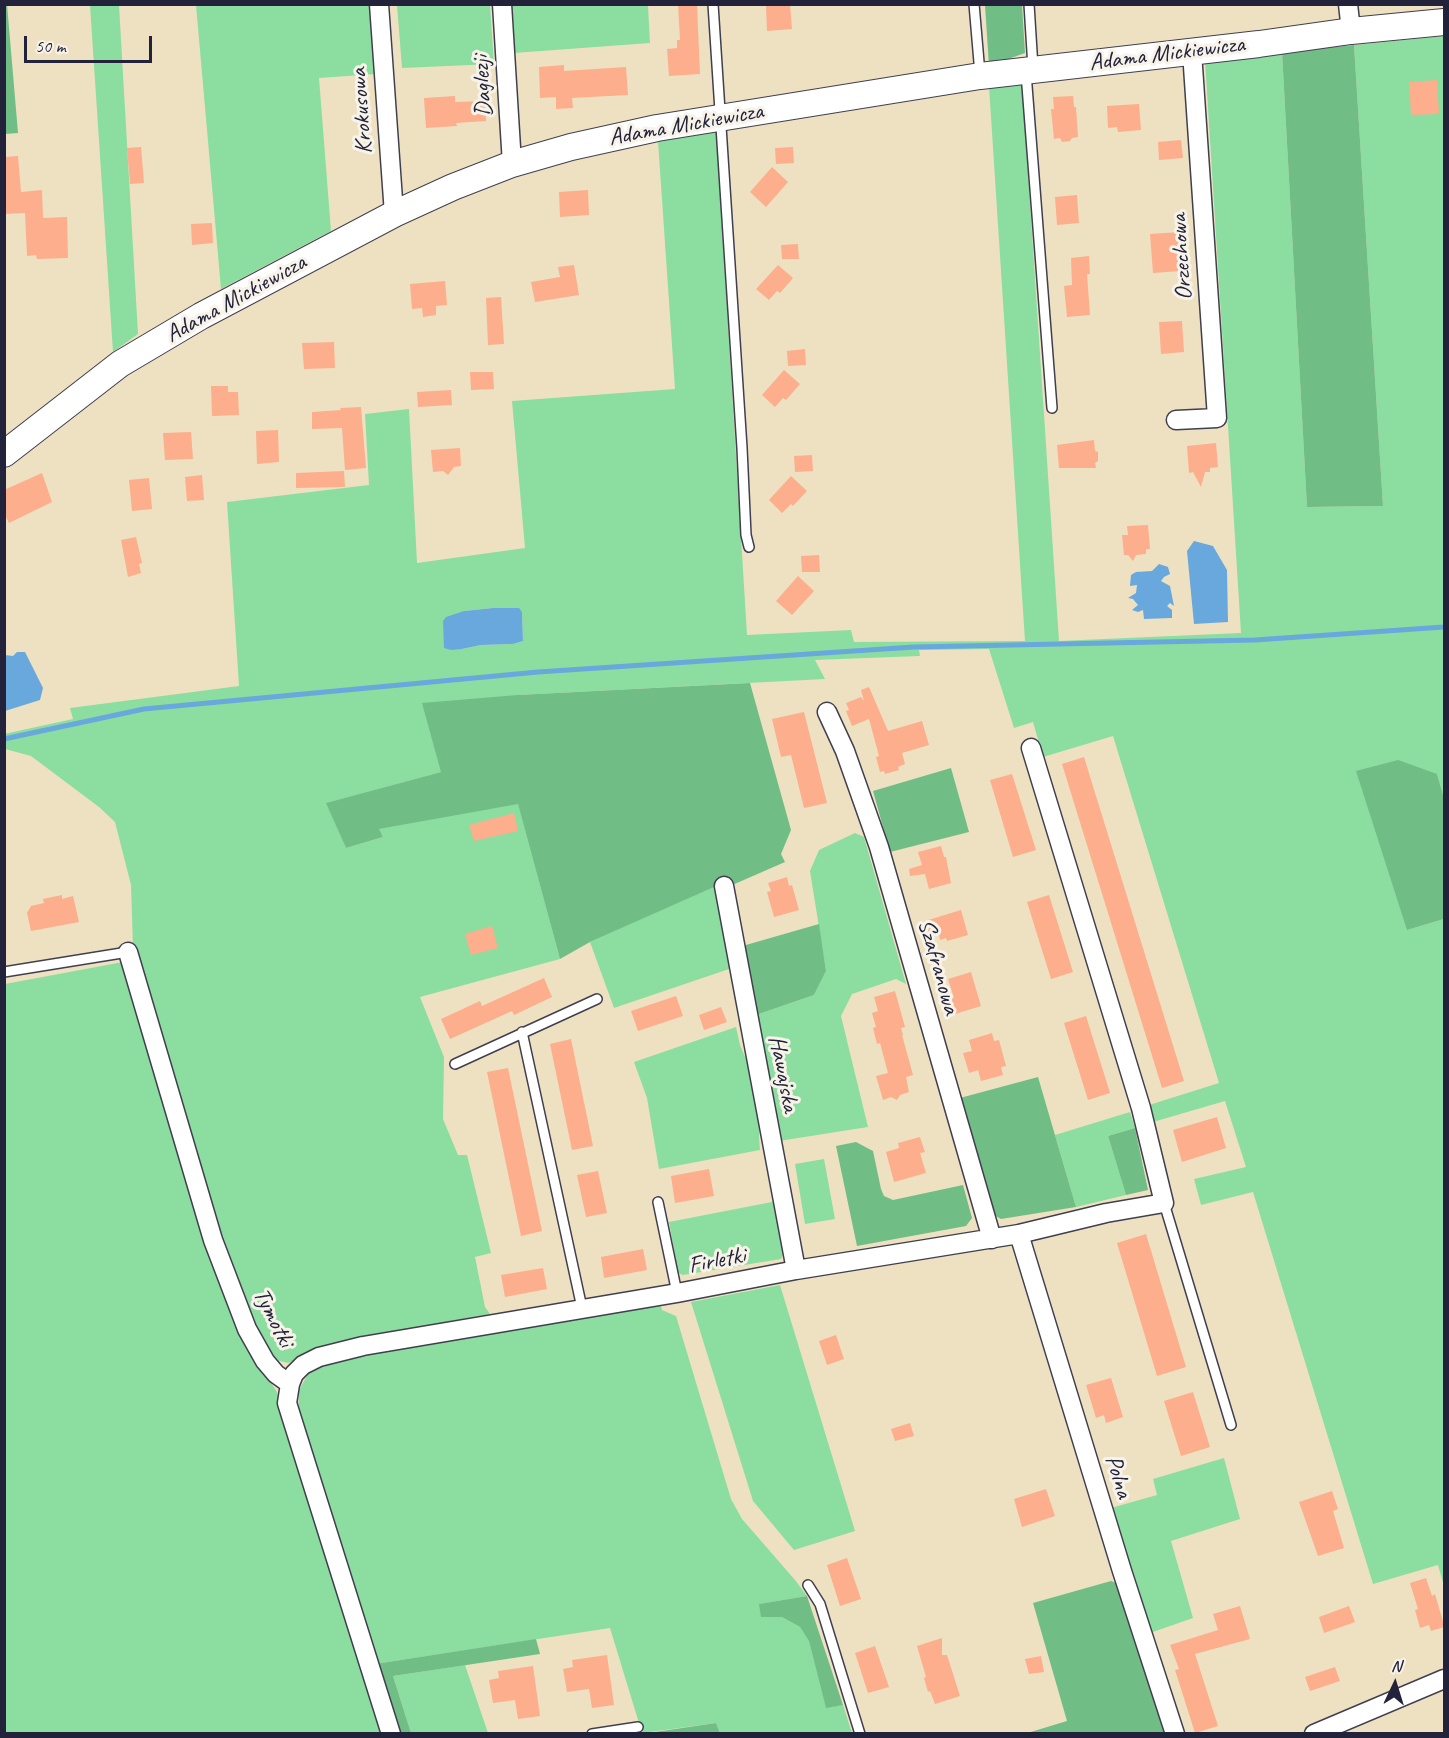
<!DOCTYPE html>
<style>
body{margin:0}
#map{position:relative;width:1449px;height:1738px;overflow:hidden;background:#eee1c2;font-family:Caveat,sans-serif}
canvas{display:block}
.frame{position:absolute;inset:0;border:6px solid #22223b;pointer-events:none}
.north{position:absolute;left:1365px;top:1654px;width:60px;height:60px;-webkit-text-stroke:4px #f7f3e8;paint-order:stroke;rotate:4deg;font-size:16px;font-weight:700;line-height:24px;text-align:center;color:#22223b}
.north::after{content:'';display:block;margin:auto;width:21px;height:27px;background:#22223b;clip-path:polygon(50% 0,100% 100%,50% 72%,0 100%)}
.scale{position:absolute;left:24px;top:36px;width:128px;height:27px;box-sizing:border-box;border:3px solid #22223b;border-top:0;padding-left:8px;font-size:18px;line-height:21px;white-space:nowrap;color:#22223b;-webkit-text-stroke:4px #f7f3e8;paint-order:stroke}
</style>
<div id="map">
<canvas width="1449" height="1738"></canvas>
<div class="frame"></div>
<div class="north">N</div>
<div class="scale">50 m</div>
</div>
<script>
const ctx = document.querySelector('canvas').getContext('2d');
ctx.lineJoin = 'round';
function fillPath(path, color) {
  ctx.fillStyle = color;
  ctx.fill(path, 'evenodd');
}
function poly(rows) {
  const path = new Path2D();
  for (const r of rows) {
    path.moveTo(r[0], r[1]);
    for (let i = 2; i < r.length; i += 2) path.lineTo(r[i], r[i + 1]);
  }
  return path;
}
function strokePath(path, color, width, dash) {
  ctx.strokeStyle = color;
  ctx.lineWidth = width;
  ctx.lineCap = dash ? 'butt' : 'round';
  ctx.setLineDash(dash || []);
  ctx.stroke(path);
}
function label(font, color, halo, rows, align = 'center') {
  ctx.font = font + ' Caveat,sans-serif';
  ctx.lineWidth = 6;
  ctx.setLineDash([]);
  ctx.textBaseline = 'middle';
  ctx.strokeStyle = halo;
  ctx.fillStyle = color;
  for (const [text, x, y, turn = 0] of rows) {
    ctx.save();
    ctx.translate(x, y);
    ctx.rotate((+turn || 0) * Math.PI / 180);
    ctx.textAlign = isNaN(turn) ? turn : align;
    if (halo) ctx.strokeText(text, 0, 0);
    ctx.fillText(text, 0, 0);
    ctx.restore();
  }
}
const green = poly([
 [90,5,119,5,138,334,113,352],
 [196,5,372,5,376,74,319,78,331,231,221,289],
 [397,5,490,5,494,64,402,68],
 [511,5,648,5,650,43,514,53],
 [1444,36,1444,798,1437,774,1407,930,1444,919,1444,1586,1438,1565,1373,1584,1253,1192,1201,1205,1194,1179,1246,1167,1225,1101,1153,1122,1149,1105,1219,1083,1113,736,1043,757,1033,722,1014,728,989,649,919,650,920,656,815,660,825,679,518,695,441,772,327,803,346,848,383,837,378,829,518,803,560,959,420,997,444,1057,443,1119,458,1155,467,1155,491,1253,475,1257,485,1307,490,1314,328,1344,288,1363,276,1360,264,1346,248,1319,133,948,131,885,115,822,99,807,31,756,5,749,4,734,73,719,70,708,239,686,227,502,369,485,365,414,409,409,417,563,525,548,512,401,675,389,658,141,716,129,747,635,851,630,854,642,1025,641,989,86,1022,82,1059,641,1241,633,1205,60,1282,52,1307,507,1383,506,1354,45],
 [493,608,515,608,522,612,523,641,513,644,481,645,462,649,464,611],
 [855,833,864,837,906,984,896,979,852,994,841,1016,868,1127,779,1141,753,1016,814,995,826,971,810,871,819,850],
 [716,885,732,968,614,1008,590,942],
 [123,962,238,1331,277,1392,384,1733,5,1734,5,984],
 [736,1027,740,1045,753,1076,761,1103,759,1137,760,1150,659,1169,647,1098,634,1062],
 [1130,1112,1135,1128,1108,1136,1126,1195,1076,1207,1055,1135],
 [824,1159,835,1219,805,1224,795,1164],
 [777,1201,786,1248,781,1259,683,1275,678,1273,669,1222],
 [780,1285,855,1531,794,1550,753,1501,691,1302],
 [660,1302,662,1310,676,1316,731,1499,742,1519,795,1580,807,1596,760,1604,800,1627,809,1640,826,1707,843,1705,852,1733,720,1733,716,1723,642,1733,610,1628,375,1664,298,1417,299,1390,308,1374,323,1363],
 [1224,1458,1240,1519,1171,1541,1193,1618,1150,1633,1111,1508,1157,1495,1153,1479],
 [465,1665,488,1733,411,1733,393,1676]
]);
const forest = poly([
 [7,4,18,133,5,134,4,5],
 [985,5,1022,5,1025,53,989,66],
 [1354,45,1383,506,1307,507,1282,52],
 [750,683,791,830,781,854,785,862,730,886,716,886,590,942,560,959,518,804,379,829,383,837,346,848,326,803,441,772,422,703,518,695],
 [1398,760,1437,774,1444,798,1444,919,1407,930,1356,771],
 [951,768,969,832,890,852,873,791],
 [819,924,826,971,814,995,753,1016,739,947],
 [1038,1077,1076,1207,1001,1219,992,1214,960,1098],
 [1135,1128,1148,1190,1126,1195,1108,1136],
 [856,1142,873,1151,881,1189,884,1196,893,1200,963,1185,972,1218,966,1226,857,1246,836,1146],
 [1111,1581,1119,1584,1166,1733,1024,1734,1067,1721,1033,1603],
 [807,1596,843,1705,826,1708,809,1641,800,1627,782,1617,761,1617,759,1604],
 [536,1639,540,1654,393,1676,411,1733,397,1733,375,1664],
 [716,1723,720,1733,648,1733]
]);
const water = poly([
 [1194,541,1213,546,1227,570,1228,622,1194,624,1187,551],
 [1159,564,1168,567,1170,574,1164,577,1161,581,1170,586,1174,606,1170,603,1167,606,1172,610,1172,618,1144,619,1143,610,1138,612,1132,610,1138,605,1133,599,1128,598,1136,593,1137,585,1130,586,1131,575,1136,572,1152,571],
 [493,608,519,608,522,612,523,641,513,644,481,645,462,649,451,650,444,648,443,621,446,617,464,611],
 [17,652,25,652,43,688,40,700,5,711,5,655,13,656]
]);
const stream = poly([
 [4,739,144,709,538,672,914,647,1255,640,1444,627]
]);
const building = poly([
 [678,4,697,4,700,74,669,76,667,49,677,48,677,40,680,40],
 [790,4,792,29,767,31,766,5],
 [564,65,564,71,626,67,628,95,572,98,573,108,556,109,556,97,540,98,539,67],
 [1437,80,1439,114,1411,115,1409,82],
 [455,96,455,102,485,101,486,121,456,123,457,126,426,128,424,98],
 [1073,96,1074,107,1076,107,1078,137,1072,138,1070,141,1062,142,1060,138,1054,139,1051,109,1054,109,1053,97],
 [1139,104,1141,130,1118,132,1117,127,1108,128,1107,106],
 [1181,140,1183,158,1159,160,1158,142],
 [141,147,144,183,130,184,127,148],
 [793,147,794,163,776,164,775,148],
 [18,156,21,192,42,190,43,218,67,217,68,258,37,259,36,255,27,256,25,213,4,214,4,157],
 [772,167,788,182,766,207,750,192],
 [588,190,589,215,560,217,559,192],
 [1077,195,1079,223,1057,225,1055,197],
 [212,223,213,243,192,245,191,224],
 [1180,232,1182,263,1179,263,1180,271,1153,273,1150,234],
 [798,244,799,259,782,259,781,245],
 [1089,256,1090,274,1087,274,1090,315,1067,317,1064,286,1072,285,1071,258],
 [574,265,579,295,535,302,531,282,560,277,558,267],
 [778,265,793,278,780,293,777,291,769,300,756,289],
 [445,281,447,305,436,306,436,315,423,317,422,308,412,309,410,284],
 [501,297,504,344,488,345,486,298],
 [1182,321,1184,352,1161,354,1159,322],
 [334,342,335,368,304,369,302,343],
 [805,349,806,365,788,366,787,351],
 [784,370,800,384,786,400,783,398,775,407,762,395],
 [470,372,493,372,494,389,471,390],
 [211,386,228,386,228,392,238,392,239,415,212,416],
 [451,390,452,405,418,407,417,392],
 [361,407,366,468,345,470,342,428,312,429,312,412,341,410,340,408],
 [278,430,279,462,257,464,256,431],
 [191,432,193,459,165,460,163,433],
 [1094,440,1095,451,1098,452,1098,461,1095,463,1096,468,1059,468,1057,445],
 [1216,443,1218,467,1210,468,1210,472,1205,472,1201,487,1193,472,1189,473,1187,446],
 [460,448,461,466,454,467,448,475,443,471,433,472,431,450],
 [812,455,813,471,795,472,794,456],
 [344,471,345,487,296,488,296,473],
 [42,473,52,502,9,523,4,513,4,490],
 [202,475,204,500,187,501,185,477],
 [791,476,807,491,793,506,791,504,782,513,769,500],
 [149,478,152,509,132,511,129,480],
 [1148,525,1150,549,1146,549,1146,554,1136,555,1133,561,1128,555,1124,555,1122,535,1128,535,1127,526],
 [136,537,142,563,139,564,141,573,128,577,121,540],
 [819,555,820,572,802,572,801,556],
 [798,576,814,591,792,615,776,601],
 [869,687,888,731,922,721,929,745,902,753,905,764,898,767,899,770,885,774,884,771,880,772,876,757,879,756,869,719,852,726,846,711,849,710,846,703,861,697,864,701,861,690],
 [804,712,827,803,804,808,791,755,781,757,772,719],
 [1084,757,1184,1081,1162,1088,1062,764],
 [1012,774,1036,850,1013,857,990,780],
 [514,813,518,831,474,841,469,825],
 [941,846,944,857,946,857,951,883,929,889,925,874,910,876,909,869,922,865,918,852],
 [787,877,789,886,792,885,799,910,774,917,767,892,771,891,768,883],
 [62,895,62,899,73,896,79,922,31,931,27,913,31,906,44,903,43,899],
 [1049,895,1073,972,1051,979,1027,902],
 [961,910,968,935,947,941,946,938,940,940,939,934,930,937,925,921],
 [492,926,498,948,471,955,465,934],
 [971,972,981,1006,955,1014,950,999,954,998,948,979],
 [544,978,552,997,514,1015,512,1011,450,1039,441,1019,480,1001,482,1006],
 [895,991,905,1027,901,1028,903,1035,902,1035,913,1075,906,1077,909,1092,900,1095,897,1100,891,1097,883,1100,876,1076,888,1073,880,1043,877,1044,873,1028,876,1027,872,1013,878,1011,874,997],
 [676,996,683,1016,638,1031,631,1011],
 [721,1007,727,1022,704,1030,699,1015],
 [1086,1016,1110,1093,1088,1100,1064,1023],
 [992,1033,994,1041,999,1040,1006,1066,1001,1067,1003,1075,981,1081,978,1070,969,1073,963,1053,972,1051,969,1040],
 [571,1039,593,1146,572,1150,550,1044],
 [508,1068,542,1231,521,1236,487,1072],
 [1217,1117,1226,1148,1182,1162,1173,1130],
 [920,1137,925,1152,920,1153,926,1173,894,1182,886,1152,899,1148,898,1143],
 [709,1169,714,1196,675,1203,671,1176],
 [598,1171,607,1213,586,1217,577,1175],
 [1146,1234,1186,1367,1157,1376,1117,1243],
 [643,1249,647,1270,604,1278,601,1257],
 [543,1268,547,1289,505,1297,501,1275],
 [836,1335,844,1359,827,1365,819,1341],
 [1111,1378,1123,1417,1106,1423,1104,1415,1096,1418,1086,1385],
 [1193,1392,1210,1447,1181,1456,1164,1401],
 [910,1423,914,1436,895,1441,891,1429],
 [1046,1489,1055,1516,1022,1527,1014,1499],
 [1332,1491,1338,1509,1333,1511,1344,1548,1318,1556,1299,1502],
 [847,1558,861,1599,840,1606,827,1565],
 [1426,1578,1432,1596,1435,1594,1444,1625,1444,1627,1431,1631,1429,1625,1420,1628,1415,1610,1418,1609,1410,1583],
 [1240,1606,1250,1639,1195,1654,1218,1726,1195,1733,1175,1670,1179,1669,1170,1645,1218,1630,1213,1614],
 [1349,1606,1355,1622,1324,1633,1319,1617],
 [942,1638,942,1655,947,1655,960,1696,935,1704,930,1691,928,1692,924,1678,926,1677,917,1646],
 [875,1646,889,1687,868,1693,855,1653],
 [607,1655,614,1705,592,1708,589,1689,567,1692,563,1669,573,1667,572,1660],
 [1041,1656,1044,1672,1029,1674,1025,1659],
 [533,1666,540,1716,518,1719,515,1700,493,1703,489,1680,499,1678,498,1671],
 [1335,1667,1340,1681,1310,1691,1305,1677]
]);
const lane = poly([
 [713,4,742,448,746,535,749,547],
 [974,4,980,74],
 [1029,4,1033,68],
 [1026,73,1052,408],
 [4,972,128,952],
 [522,1032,582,1308],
 [455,1064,597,999],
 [658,1202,677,1293],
 [1164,1203,1231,1425],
 [808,1585,820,1604,860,1734],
 [592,1734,638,1727]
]);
const street = poly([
 [379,4,394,214],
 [502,4,512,164],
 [1348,4,1351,31],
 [1176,420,1217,418,1192,52],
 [827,712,845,751,879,847,992,1239],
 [724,886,796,1270],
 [128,952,213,1240,247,1329,265,1361,276,1374,290,1384],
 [1019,1234,1122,1571,1175,1734],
 [391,1734,287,1403,290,1384,294,1374,303,1365,319,1357,363,1346,677,1293,796,1270,1019,1234,1106,1213,1164,1203,1141,1108,1031,748],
 [1314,1734,1444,1679]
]);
const secondary = poly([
 [4,454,120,364,201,316,394,214,453,187,512,164,571,147,657,128,980,76,1259,44,1351,31,1444,22]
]);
const streetNames = [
 ["Adama Mickiewicza",1167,54,-7],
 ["Daglezji",483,86,-93],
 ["Krokusowa",362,111,-94],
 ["Adama Mickiewicza",686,125,-10],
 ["Orzechowa",1182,257,-94],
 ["Adama Mickiewicza",236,299,-29],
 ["Szafranowa",938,967,74],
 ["Hawajska",783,1074,79],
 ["Firletki",717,1261,-11],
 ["Tymotki",273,1318,63],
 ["Polna",1118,1477,73]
];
fillPath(green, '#8bde9f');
fillPath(forest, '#70bd86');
fillPath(water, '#69a8dc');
strokePath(stream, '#69a8dc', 5);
fillPath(building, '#fdae8c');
strokePath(lane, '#413f4f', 12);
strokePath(street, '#413f4f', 21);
strokePath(secondary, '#413f4f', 28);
strokePath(lane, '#fff', 9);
strokePath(street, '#fff', 18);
strokePath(secondary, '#fff', 26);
label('24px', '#22223b', '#f7f3e8', streetNames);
</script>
